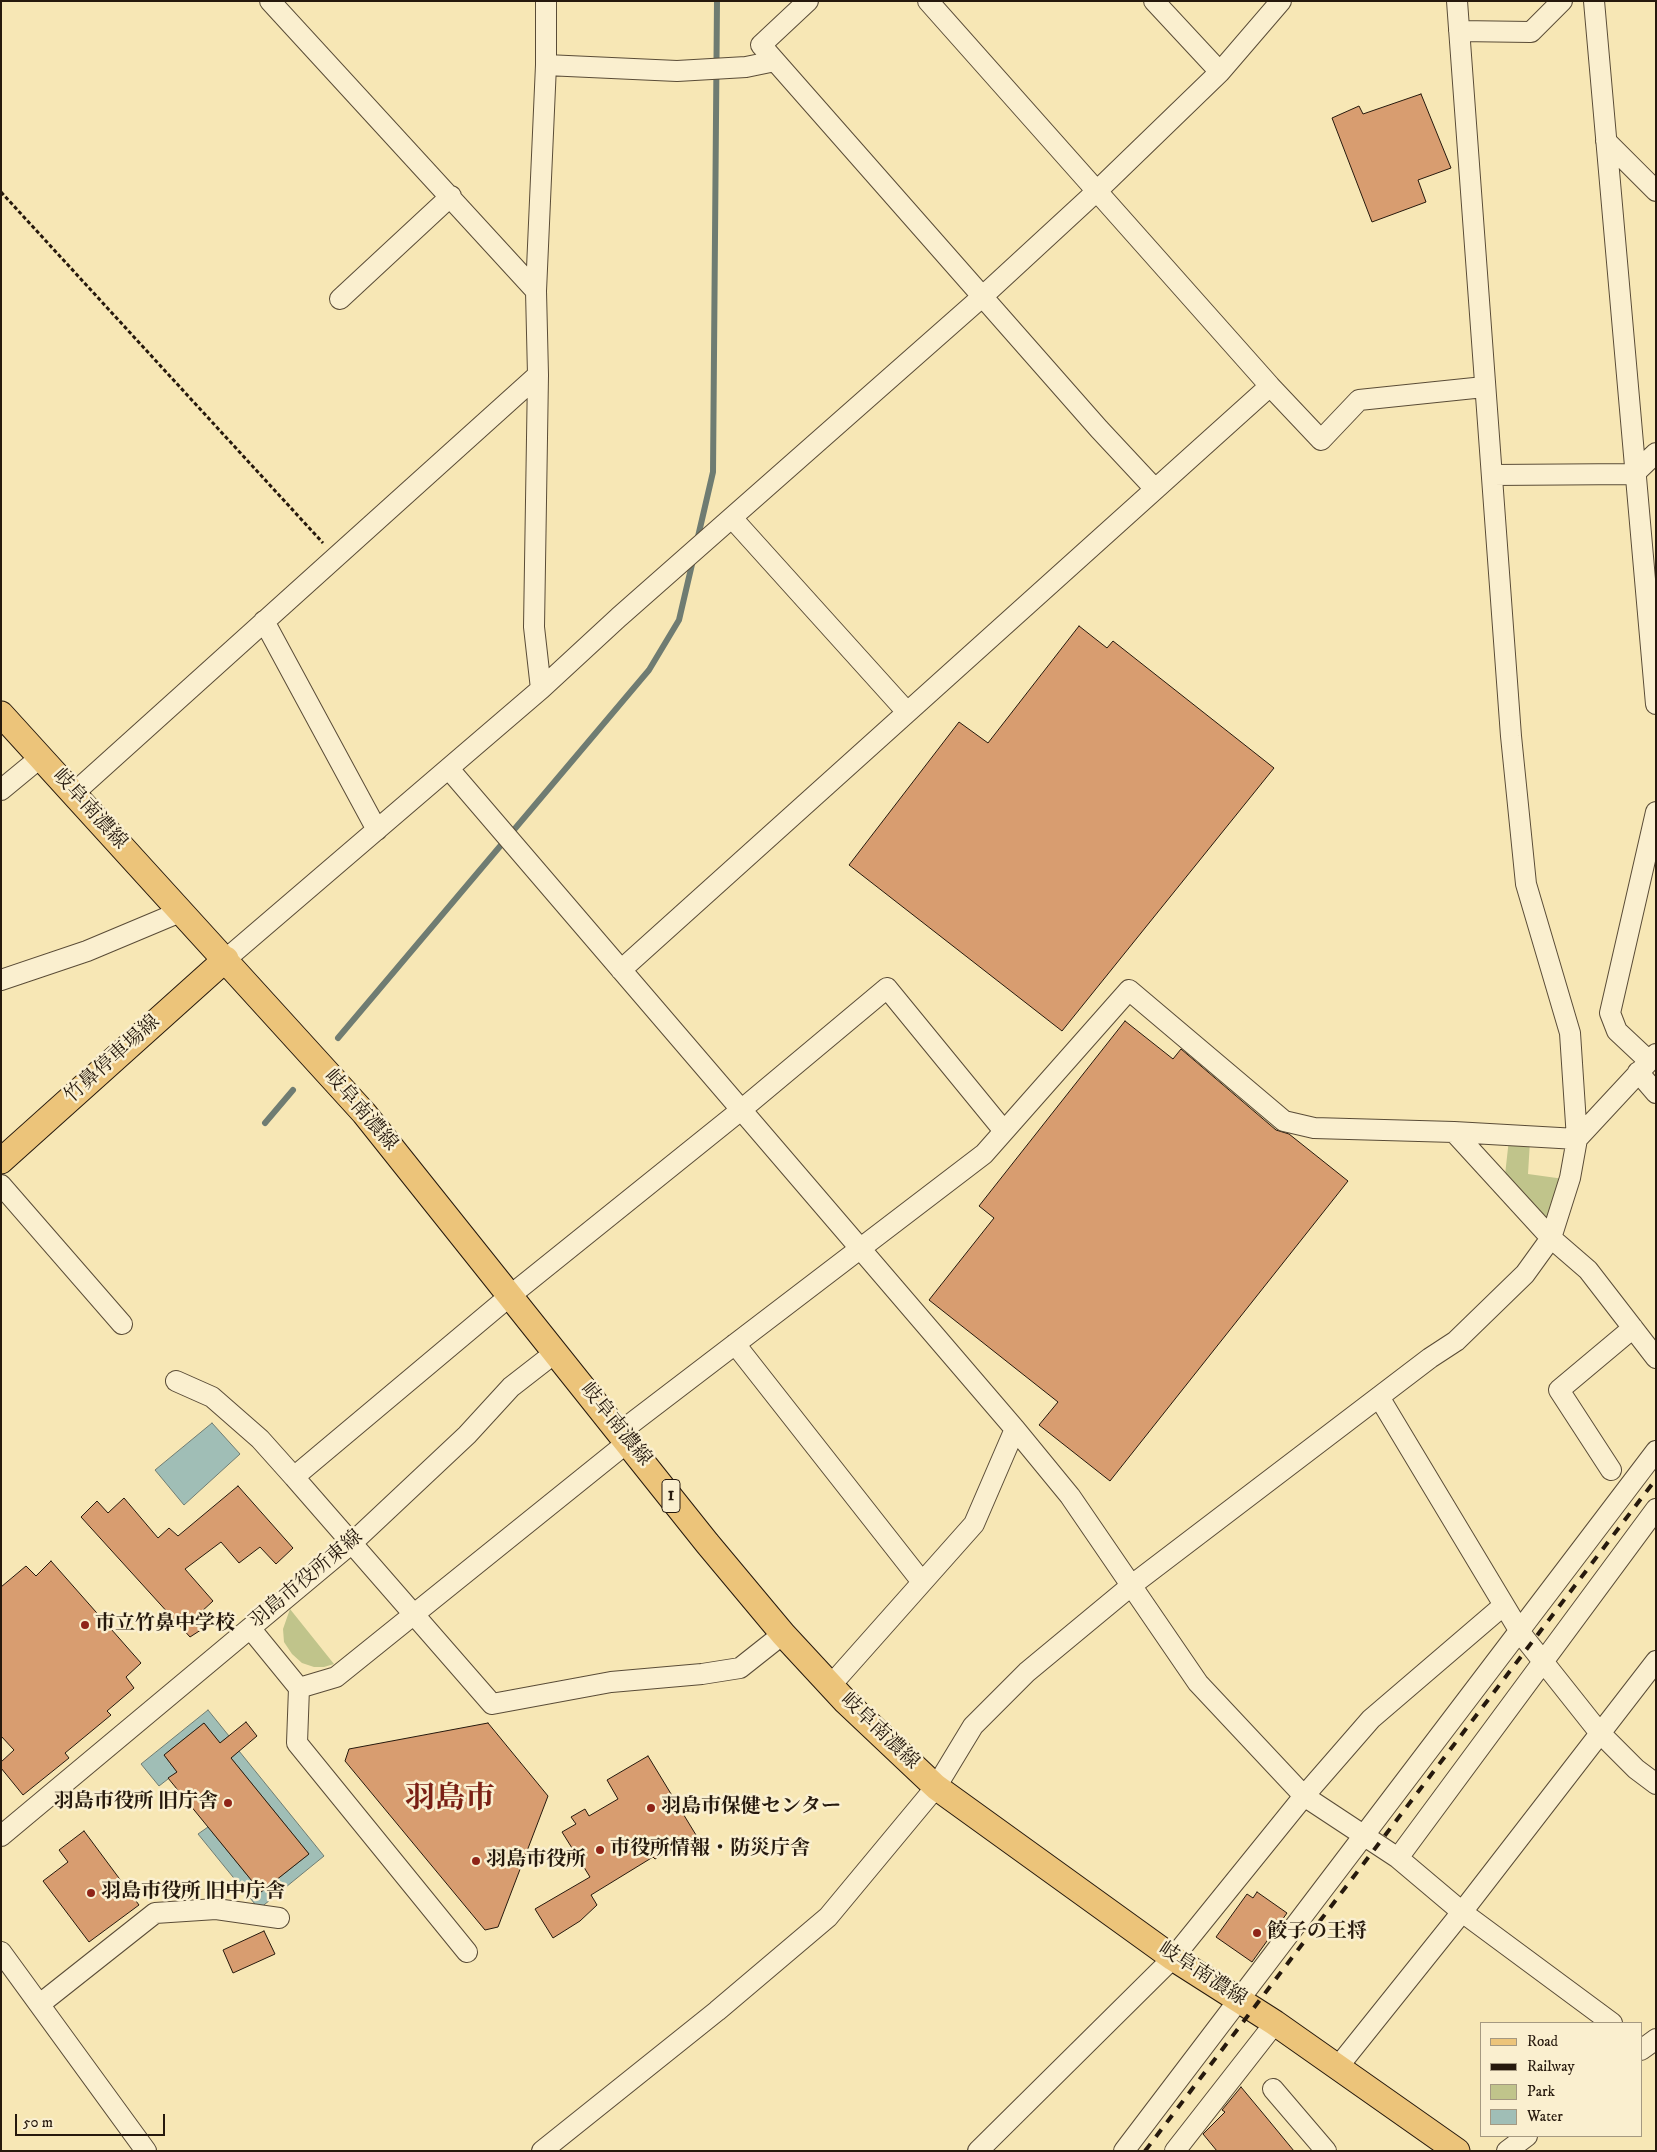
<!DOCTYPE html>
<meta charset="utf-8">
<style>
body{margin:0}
#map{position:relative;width:1657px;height:2152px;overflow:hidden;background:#f7e7b5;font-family:"IM FELL DW Pica",serif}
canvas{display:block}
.frame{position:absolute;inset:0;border:2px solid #26190d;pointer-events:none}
.legend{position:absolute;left:1480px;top:2022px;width:162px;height:115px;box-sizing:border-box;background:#faefcf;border:1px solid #a59981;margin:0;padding:6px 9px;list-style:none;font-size:15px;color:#26190d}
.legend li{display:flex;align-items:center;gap:10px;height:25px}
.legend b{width:25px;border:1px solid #a59981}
.scale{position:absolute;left:15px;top:2114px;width:150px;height:22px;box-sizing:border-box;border:2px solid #26190d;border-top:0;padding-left:6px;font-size:15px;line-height:18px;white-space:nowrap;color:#26190d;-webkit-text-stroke:4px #faefcf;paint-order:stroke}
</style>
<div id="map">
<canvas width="1657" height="2152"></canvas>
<div class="frame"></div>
<ul class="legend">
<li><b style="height:6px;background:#ecc47a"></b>Road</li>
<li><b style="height:6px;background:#26190d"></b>Railway</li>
<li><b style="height:14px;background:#c0c48b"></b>Park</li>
<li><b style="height:14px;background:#a0beb6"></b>Water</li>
</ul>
<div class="scale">50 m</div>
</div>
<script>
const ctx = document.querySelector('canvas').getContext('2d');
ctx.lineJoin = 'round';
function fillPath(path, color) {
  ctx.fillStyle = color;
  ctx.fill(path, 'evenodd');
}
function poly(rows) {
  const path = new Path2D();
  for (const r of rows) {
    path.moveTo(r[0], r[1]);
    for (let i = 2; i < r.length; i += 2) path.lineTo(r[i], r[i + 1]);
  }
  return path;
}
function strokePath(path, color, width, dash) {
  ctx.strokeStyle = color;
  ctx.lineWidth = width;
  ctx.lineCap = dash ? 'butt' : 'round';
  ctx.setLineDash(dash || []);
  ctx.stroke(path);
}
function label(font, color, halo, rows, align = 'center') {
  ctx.font = font + ' "IM FELL DW Pica","Noto Serif JP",serif';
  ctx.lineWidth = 5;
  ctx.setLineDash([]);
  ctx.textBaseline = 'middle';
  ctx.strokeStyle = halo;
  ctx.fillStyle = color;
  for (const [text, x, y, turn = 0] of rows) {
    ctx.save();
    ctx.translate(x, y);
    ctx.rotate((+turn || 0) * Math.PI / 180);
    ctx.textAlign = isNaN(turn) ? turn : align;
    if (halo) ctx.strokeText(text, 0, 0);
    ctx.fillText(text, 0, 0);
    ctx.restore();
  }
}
const green = poly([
 [1509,1139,1530,1141,1528,1174,1564,1179,1548,1231,1504,1184],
 [290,1609,334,1664,324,1667,314,1667,302,1663,292,1654,284,1642,283,1629]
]);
const water = poly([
 [212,1423,240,1454,184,1505,155,1470,212,1423],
 [208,1710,229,1736,220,1743,204,1723,164,1755,177,1772,159,1786,141,1764,208,1710],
 [239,1751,324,1856,259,1909,198,1834,208,1827,261,1892,309,1854,231,1758,239,1751]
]);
const stream = poly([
 [697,541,713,472,717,1],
 [338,1038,649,670,679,620,693,560],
 [265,1123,293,1090]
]);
const building = poly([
 [1421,94,1451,168,1418,180,1426,202,1372,222,1332,118,1359,106,1363,114,1421,94],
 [1079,626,1107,648,1113,641,1274,768,1062,1031,849,865,959,722,988,743,1079,626],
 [1125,1021,1173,1059,1181,1049,1276,1130,1289,1134,1348,1181,1110,1481,1039,1425,1058,1402,929,1300,994,1218,979,1206,1125,1021],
 [238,1486,293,1548,276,1564,260,1547,239,1563,221,1542,185,1569,213,1601,200,1613,207,1626,190,1637,81,1517,97,1501,108,1513,124,1498,158,1538,169,1528,178,1536,238,1486],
 [51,1561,141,1663,126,1677,134,1688,107,1711,111,1715,65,1753,69,1758,23,1795,1,1768,1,1762,14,1750,1,1736,1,1587,26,1566,36,1576,51,1561],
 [246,1722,257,1736,231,1758,309,1854,261,1892,168,1778,177,1772,164,1755,204,1723,220,1743,246,1722],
 [488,1723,548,1796,498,1927,485,1930,345,1761,349,1749,488,1723],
 [648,1756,696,1835,655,1859,653,1857,591,1895,597,1905,580,1921,553,1938,535,1909,590,1877,562,1832,576,1824,571,1817,585,1809,589,1816,618,1799,607,1780,648,1756],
 [84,1831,139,1905,89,1942,43,1881,68,1862,59,1850,84,1831],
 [1257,1892,1287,1913,1252,1962,1216,1937,1247,1894,1253,1898,1257,1892],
 [264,1931,275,1954,233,1973,223,1950,264,1931],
 [1241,2087,1266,2117,1294,2151,1217,2151,1203,2134,1225,2112,1222,2110,1241,2087]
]);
const path = poly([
 [1,192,323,543]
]);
const minor = poly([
 [270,1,536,291],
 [808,1,761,45,1099,429,1155,489],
 [928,1,1270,386,1321,440,1359,400,1484,387],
 [1154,1,1220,72],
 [1594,1,1656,704],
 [1459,31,1531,32,1562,1],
 [546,65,677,71,746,67,775,61],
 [1606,141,1656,191],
 [340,299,451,196],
 [1492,475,1634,474,1656,453],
 [732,518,907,712],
 [264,621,377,830],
 [541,689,534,627,538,375,536,291,546,65,546,1],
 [449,769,1015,1429,1070,1496,1198,1683,1304,1796,1173,1958,978,2151],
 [1,790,41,757],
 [74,793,538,375],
 [226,959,541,689,619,617,983,296,1098,190,1220,72,1281,1],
 [621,970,1270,386],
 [1,980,87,951,180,912],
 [1649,1061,1617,1031,1610,1013,1656,812],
 [1638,1072,1656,1093],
 [1454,1132,1551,1238,1588,1270,1656,1358],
 [1577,1139,1656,1054],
 [1,1185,122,1324],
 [735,1344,922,1582],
 [176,1381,212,1397,260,1439,294,1477],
 [1379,1397,1522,1635,1599,1732,1636,1769,1656,1784],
 [620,1432,984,1154,1129,990,1284,1121,1314,1128,1454,1132,1577,1139],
 [1611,1470,1559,1390,1633,1328],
 [1504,1605,1371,1719,1304,1796,1398,1858,1462,1912,1612,2023],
 [250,1628,299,1688,297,1743,467,1952],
 [783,1634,740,1668,702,1674,611,1682,492,1704,294,1477,511,1295,741,1110,887,988,1004,1131],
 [831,1685,974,1524,1015,1429],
 [299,1688,336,1677,628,1442],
 [1,1836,352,1543,467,1435,511,1387,556,1352],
 [1398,1858,1656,1509],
 [1,1952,146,2151],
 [40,2004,155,1913,216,1909,279,1918],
 [1641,2050,1656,2039],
 [1337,2068,1462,1912,1656,1661],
 [1273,2089,1326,2151],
 [542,2151,717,2011,828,1917,936,1787,973,1726,1027,1672,1132,1585,1430,1358,1456,1341,1525,1274,1551,1238,1570,1178,1577,1139,1570,1033,1526,884,1511,736,1457,1],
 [1124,2151,1656,1451],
 [1175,2151,1275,2023],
 [1507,2151,1527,2136]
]);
const major = poly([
 [1,714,364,1113,707,1543,783,1634,846,1702,936,1787,1173,1958,1275,2023,1457,2151],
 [1,1161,226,959]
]);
const rail = poly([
 [1145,2151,1656,1479]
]);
const markers = [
 [85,1625,5,"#8f2418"],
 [228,1803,5,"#8f2418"],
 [651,1808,5,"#8f2418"],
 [600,1850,5,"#8f2418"],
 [476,1861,5,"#8f2418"],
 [91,1893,5,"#8f2418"],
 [1257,1933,5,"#8f2418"]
];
const shields = [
 [671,1496,18]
];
const shieldNames = [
 ["1",671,1496]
];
const streetNames = [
 ["岐阜南濃線",89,810,48],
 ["竹鼻停車場線",113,1060,-42],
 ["岐阜南濃線",360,1111,49],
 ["岐阜南濃線",615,1425,51],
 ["羽島市役所東線",307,1580,-40],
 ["岐阜南濃線",879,1732,44],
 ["岐阜南濃線",1202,1975,33]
];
const poiNames = [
 ["市立竹鼻中学校",95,1625],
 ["羽島市役所 旧庁舎",218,1803,"right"],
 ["羽島市保健センター",661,1808],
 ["市役所情報・防災庁舎",610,1850],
 ["羽島市役所",486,1861],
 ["羽島市役所 旧中庁舎",101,1893],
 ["餃子の王将",1267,1933]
];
const townNames = [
 ["羽島市",450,1801]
];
fillPath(green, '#c0c48b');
fillPath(water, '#a0beb6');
strokePath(water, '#6f7c72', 1);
strokePath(stream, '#6f7c72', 6);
fillPath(building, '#d89d70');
strokePath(building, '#26190d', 1);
strokePath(minor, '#5a4c37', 22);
strokePath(major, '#26190d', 27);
strokePath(path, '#26190d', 3, [4, 2.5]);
strokePath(minor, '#faefcf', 20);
strokePath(major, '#ecc47a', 25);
strokePath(rail, '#26190d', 4, [9, 9]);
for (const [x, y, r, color] of markers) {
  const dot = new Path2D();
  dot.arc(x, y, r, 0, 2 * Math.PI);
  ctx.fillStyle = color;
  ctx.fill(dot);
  strokePath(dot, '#faefcf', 2);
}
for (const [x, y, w] of shields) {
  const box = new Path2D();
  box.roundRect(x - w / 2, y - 16.5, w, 33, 4);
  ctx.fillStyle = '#faefcf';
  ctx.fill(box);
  strokePath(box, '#26190d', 1);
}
label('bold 19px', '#26190d', null, shieldNames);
label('20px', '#26190d', '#faefcf', streetNames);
label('bold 20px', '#26190d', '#faefcf', poiNames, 'left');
label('bold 30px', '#7a1f14', '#faefcf', townNames);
</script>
